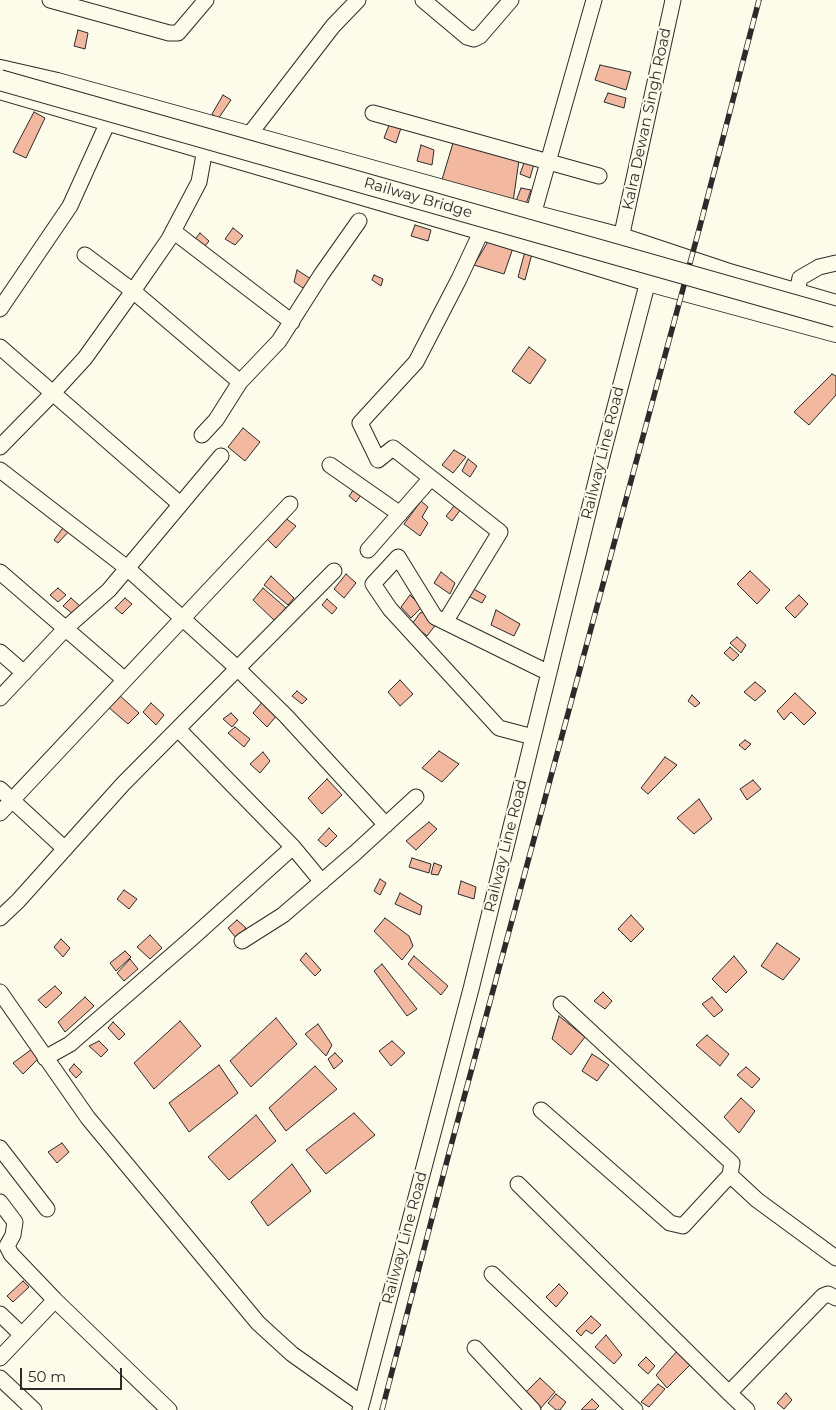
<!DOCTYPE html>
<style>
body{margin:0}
#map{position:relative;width:836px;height:1410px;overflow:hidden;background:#fdfbea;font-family:Montserrat,sans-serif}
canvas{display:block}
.scale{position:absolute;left:20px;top:1368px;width:102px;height:22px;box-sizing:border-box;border:2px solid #2b2b2b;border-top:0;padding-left:6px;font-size:15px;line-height:18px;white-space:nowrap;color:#2b2b2b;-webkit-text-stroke:4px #fdfbea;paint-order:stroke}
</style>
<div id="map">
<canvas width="836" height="1410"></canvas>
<div class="scale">50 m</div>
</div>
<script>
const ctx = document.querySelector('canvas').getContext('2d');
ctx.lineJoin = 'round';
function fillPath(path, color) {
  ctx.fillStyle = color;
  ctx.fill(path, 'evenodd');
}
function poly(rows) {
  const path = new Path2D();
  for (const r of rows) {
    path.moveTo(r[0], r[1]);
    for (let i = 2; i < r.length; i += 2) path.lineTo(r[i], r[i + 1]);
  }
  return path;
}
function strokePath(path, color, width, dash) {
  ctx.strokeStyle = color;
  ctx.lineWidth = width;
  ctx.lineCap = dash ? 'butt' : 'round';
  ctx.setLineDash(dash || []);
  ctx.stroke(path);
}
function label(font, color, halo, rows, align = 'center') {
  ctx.font = font + ' Montserrat,sans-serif';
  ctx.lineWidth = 4;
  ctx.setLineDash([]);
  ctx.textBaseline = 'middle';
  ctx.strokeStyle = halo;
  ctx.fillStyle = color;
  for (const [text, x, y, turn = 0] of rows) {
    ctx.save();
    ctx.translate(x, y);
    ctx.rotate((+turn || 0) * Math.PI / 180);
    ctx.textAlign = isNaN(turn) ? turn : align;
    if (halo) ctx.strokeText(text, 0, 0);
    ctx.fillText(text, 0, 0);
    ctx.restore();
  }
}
const building = poly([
 [78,30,88,33,85,49,74,46,78,30],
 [600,65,631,72,626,90,595,80,600,65],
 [608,93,626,98,624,108,604,102,608,93],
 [223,95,231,100,218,119,212,114,223,95],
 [34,112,45,118,26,158,13,152,34,112],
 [389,125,401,128,396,143,384,138,389,125],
 [453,143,519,160,513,202,441,183,453,143],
 [421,145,434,150,432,165,417,161,421,145],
 [525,160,534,164,530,178,520,174,525,160],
 [521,188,531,190,526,204,516,201,521,188],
 [415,225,431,230,428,241,411,236,415,225],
 [233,228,243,236,235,245,225,239,233,228],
 [200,233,209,241,202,250,192,243,200,233],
 [489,240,513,248,504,274,474,265,489,240],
 [526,248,533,250,525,280,518,277,526,248],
 [297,270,311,279,306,290,294,282,297,270],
 [374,275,383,279,381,286,372,280,374,275],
 [529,347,546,360,530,384,512,371,529,347],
 [832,374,836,376,836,395,809,425,794,412,832,374],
 [243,428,260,442,245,461,228,447,243,428],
 [454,450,466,457,453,473,442,465,454,450],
 [468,459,477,466,470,477,462,471,468,459],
 [354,489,362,494,356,502,349,496,354,489],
 [421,501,428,507,422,517,428,523,420,536,404,524,421,501],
 [455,505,461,509,452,521,446,516,455,505],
 [284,517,296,526,276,548,265,537,284,517],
 [65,525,71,529,58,543,54,540,65,525],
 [750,571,770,590,757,604,737,584,750,571],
 [441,572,455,583,450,594,434,583,441,572],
 [346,574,356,583,344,598,334,589,346,574],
 [271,576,294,598,288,605,264,585,271,576],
 [470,587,486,596,482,603,466,595,470,587],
 [58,588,66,595,58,602,50,595,58,588],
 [263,588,286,608,276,622,253,600,263,588],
 [410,595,422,607,411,618,401,607,410,595],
 [799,595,808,604,795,618,785,608,799,595],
 [71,598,81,607,73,614,63,606,71,598],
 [125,598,132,604,122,614,115,608,125,598],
 [327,599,337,608,332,614,322,605,327,599],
 [496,610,520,624,514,636,491,625,496,610],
 [426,612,437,623,427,636,412,624,420,613,426,612],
 [737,637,746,645,741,653,730,643,737,637],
 [730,647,739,655,733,661,724,653,730,647],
 [400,680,413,694,400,706,388,692,400,680],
 [755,682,766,691,755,701,744,692,755,682],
 [297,691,307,699,302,704,292,696,297,691],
 [795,693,816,713,804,725,791,712,784,720,777,711,795,693],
 [118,694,139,713,128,724,107,706,118,694],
 [692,695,700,703,695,707,688,701,692,695],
 [263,701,277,715,267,727,253,713,263,701],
 [151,703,164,715,156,725,143,712,151,703],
 [231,713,238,720,232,727,223,719,231,713],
 [235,727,250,739,244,747,228,733,235,727],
 [745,740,751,744,745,750,739,745,745,740],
 [439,751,459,764,442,782,422,768,439,751],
 [263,752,270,761,260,773,250,764,263,752],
 [665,757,677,765,648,794,641,788,665,757],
 [327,779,342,795,322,814,308,798,327,779],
 [753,780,761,789,747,800,740,789,753,780],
 [699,799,712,819,694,834,677,818,699,799],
 [429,822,437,829,416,850,406,841,429,822],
 [329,828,337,836,326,847,318,840,329,828],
 [412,858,431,864,429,873,409,867,412,858],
 [434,863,442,866,438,875,431,874,434,863],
 [380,879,386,883,380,895,374,891,380,879],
 [461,881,476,887,474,899,458,894,461,881],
 [124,890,137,899,129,909,117,899,124,890],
 [400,893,422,906,420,915,395,904,400,893],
 [631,915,644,929,631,942,618,929,631,915],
 [385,918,409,936,413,946,402,960,374,931,385,918],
 [237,920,246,928,236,938,228,928,237,920],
 [150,935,162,948,150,959,137,947,150,935],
 [61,939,70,948,63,957,54,947,61,939],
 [777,943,800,959,783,980,761,966,777,943],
 [125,951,131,957,116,971,110,963,125,951],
 [306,953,321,970,315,976,300,960,306,953],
 [414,956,448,986,441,995,408,964,414,956],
 [734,956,747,972,726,993,712,979,734,956],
 [130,959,138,969,124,981,117,973,130,959],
 [382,964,417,1009,407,1016,374,971,382,964],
 [55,986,62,993,46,1008,38,1000,55,986],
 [603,992,612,1001,605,1009,594,1001,603,992],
 [85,997,94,1006,65,1032,58,1022,85,997],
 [712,997,723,1010,714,1017,702,1004,712,997],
 [559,1016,585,1037,571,1055,552,1039,559,1016],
 [276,1018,297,1044,251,1087,230,1061,276,1018],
 [180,1021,201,1046,154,1089,134,1063,180,1021],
 [113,1022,125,1034,119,1040,108,1028,113,1022],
 [318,1024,332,1045,326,1056,305,1034,318,1024],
 [707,1035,729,1054,720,1066,696,1045,707,1035],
 [99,1041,108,1050,101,1057,89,1046,99,1041],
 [392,1041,405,1053,391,1066,379,1051,392,1041],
 [32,1049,39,1058,23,1074,13,1063,32,1049],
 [335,1053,343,1061,334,1069,328,1059,335,1053],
 [592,1054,609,1065,597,1081,582,1071,592,1054],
 [74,1064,82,1072,76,1078,69,1070,74,1064],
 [219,1065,238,1093,189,1132,169,1103,219,1065],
 [315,1066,337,1089,286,1131,269,1108,315,1066],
 [746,1067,760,1079,752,1088,737,1075,746,1067],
 [741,1098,755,1111,739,1133,724,1117,741,1098],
 [354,1113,375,1135,326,1174,306,1150,354,1113],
 [256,1115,276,1141,229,1180,208,1157,256,1115],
 [62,1143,69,1152,57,1163,48,1152,62,1143],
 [292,1164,311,1191,268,1226,251,1202,292,1164],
 [23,1281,29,1287,13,1302,7,1296,23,1281],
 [559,1284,568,1293,556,1307,546,1297,559,1284],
 [591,1316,601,1325,592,1334,586,1330,581,1336,576,1331,591,1316],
 [606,1335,622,1355,614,1364,595,1347,606,1335],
 [678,1350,691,1364,667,1388,656,1375,678,1350],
 [646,1357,655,1366,648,1374,638,1365,646,1357],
 [540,1378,555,1392,539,1410,524,1394,540,1378],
 [658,1384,665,1389,649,1407,641,1402,658,1384],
 [786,1393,792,1400,784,1409,777,1403,786,1393],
 [556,1394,566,1402,560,1410,556,1410,548,1403,556,1394],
 [592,1399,599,1406,595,1410,581,1410,592,1399]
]);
const minor = poly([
 [50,0,169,33,178,33,206,0],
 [423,0,467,37,474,39,480,36,511,0],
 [373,113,599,176],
 [249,135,333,26,358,0],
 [533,215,594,0],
 [173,231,292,322],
 [621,238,673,0],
 [85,255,133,291,240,382],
 [796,295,800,278,819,267,836,263],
 [0,309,70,206,108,122],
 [0,347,180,504],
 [202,435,216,420,240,382,279,341,321,275,359,221],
 [0,447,52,394,85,358,133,291,169,239,199,182,205,149],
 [330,465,400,514],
 [0,470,127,568,237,668,286,716,386,825],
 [368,550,431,478],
 [0,572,125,680],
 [445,622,500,532,393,448,378,460,360,423,416,362,459,279,482,230],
 [0,652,24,673],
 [0,698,66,628,109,590,221,456],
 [178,729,293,847,322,882],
 [533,737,499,728,390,609,373,584,398,557,435,617,549,673],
 [0,789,65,849],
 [0,813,290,504],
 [0,918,18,901,123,784,334,571],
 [242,941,283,915,355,853,416,797],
 [0,992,88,1118,258,1323,292,1354,361,1403],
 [561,1004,732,1163,730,1175,757,1200,836,1258],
 [45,1058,70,1044,192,938,293,847],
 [541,1110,670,1223,683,1226,730,1175],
 [0,1148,47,1209],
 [518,1184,729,1393],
 [0,1202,15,1222,13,1235,7,1246,11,1254,55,1300,169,1410],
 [492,1274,635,1410],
 [0,1314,21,1334],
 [475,1348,533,1410],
 [0,1358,55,1300],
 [0,1378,34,1410],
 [360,1410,471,989,603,453,648,281],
 [747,1410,729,1393,823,1296,828,1294,836,1298]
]);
const major = poly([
 [0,70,57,83,533,215,621,238,726,273,836,305],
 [0,89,482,230,648,281,836,332]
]);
const rail = poly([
 [382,1410,449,1153,700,226,759,0]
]);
const majorBridge = poly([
 [0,80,836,317]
]);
const streetNames = [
 ["Kalra Dewan Singh Road",647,119,-78],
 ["Railway Bridge",418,198,16],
 ["Railway Line Road",603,453,-76],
 ["Railway Line Road",506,846,-76],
 ["Railway Line Road",405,1238,-75]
];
fillPath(building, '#f2b8a0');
strokePath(building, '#2b2b2b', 1);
strokePath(minor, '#2b2b2b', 17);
strokePath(major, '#2b2b2b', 22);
strokePath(minor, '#fdfbea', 15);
strokePath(major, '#fdfbea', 20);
strokePath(rail, '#2b2b2b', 5.5);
strokePath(rail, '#fdfbea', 4, [11]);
strokePath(majorBridge, '#2b2b2b', 22, []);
strokePath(majorBridge, '#fdfbea', 20);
label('15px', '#2b2b2b', '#fdfbea', streetNames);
</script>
